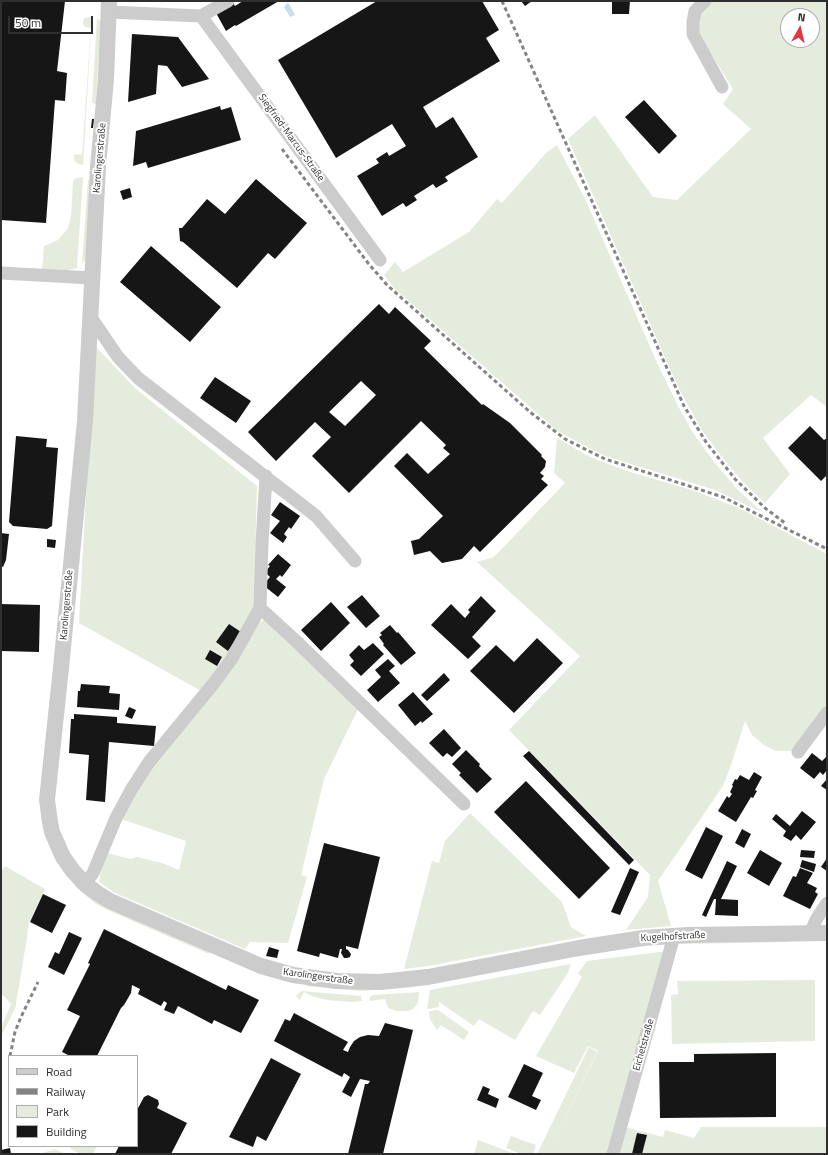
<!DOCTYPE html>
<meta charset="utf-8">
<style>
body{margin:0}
#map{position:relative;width:828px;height:1155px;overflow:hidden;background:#fff;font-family:"Titillium Web",sans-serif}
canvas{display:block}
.frame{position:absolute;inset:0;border:2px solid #2f2f2f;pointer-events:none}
.legend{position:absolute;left:8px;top:1055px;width:130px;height:92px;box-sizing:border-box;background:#fff;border:1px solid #acacac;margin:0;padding:5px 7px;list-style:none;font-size:12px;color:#2f2f2f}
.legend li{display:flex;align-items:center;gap:8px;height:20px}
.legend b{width:20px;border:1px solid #acacac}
.north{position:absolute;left:780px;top:8px;width:40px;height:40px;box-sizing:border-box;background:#fff;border:1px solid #acacac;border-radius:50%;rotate:8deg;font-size:11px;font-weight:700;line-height:16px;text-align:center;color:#2f2f2f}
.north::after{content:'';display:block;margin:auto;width:14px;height:18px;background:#e03743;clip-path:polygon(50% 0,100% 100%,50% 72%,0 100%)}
.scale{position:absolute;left:8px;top:16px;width:85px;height:18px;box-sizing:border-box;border:2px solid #2f2f2f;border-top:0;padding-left:5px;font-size:12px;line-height:14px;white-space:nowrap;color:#2f2f2f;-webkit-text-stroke:3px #fff;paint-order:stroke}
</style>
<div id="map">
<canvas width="828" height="1155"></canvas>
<div class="frame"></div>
<ul class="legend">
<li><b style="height:5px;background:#ccc"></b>Road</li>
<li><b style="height:5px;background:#848484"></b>Railway</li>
<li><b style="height:11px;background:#e5ecdd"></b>Park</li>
<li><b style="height:11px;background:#161616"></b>Building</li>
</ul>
<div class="north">N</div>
<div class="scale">50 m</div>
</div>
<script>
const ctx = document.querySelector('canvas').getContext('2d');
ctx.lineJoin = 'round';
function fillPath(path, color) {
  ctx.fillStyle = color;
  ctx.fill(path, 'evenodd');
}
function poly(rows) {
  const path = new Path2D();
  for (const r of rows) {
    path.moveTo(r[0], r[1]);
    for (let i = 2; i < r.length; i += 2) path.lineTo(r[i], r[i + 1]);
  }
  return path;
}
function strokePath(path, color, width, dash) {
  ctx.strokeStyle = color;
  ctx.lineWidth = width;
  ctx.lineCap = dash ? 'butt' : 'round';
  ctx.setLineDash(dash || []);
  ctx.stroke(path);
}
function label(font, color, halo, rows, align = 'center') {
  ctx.font = font + ' "Titillium Web",sans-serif';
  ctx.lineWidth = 4;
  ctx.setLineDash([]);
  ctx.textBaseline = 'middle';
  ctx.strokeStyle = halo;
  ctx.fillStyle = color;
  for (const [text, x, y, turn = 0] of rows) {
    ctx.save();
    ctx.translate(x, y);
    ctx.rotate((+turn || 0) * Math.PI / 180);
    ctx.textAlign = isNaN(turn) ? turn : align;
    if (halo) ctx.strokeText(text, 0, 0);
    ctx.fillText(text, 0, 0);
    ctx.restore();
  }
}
const green = poly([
 [712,1,827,1,827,407,811,395,763,438,790,474,765,503,742,481,721,456,701,429,679,389,568,139,595,115,653,197,677,200,751,129,723,104,733,89,697,31,698,18,704,8],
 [788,16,812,16,812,40,788,40],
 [90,17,92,17,83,165,79,164,75,162,74,157,75,154,82,155,91,28,85,27,83,24,84,18],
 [97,18,101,22,96,104,92,103],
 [557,145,586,201,659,367,678,406,693,433,715,463,738,490,760,510,759,511,715,490,605,456,568,437,556,430,537,413,395,289,384,275,395,262,403,272,469,232,497,199,502,203,546,153],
 [83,177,77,268,69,270,42,270,44,246,58,240,68,228,71,216,73,182,74,180,77,178],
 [88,179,89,181,86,259,82,264],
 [96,347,136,389,257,486,254,609,244,632,203,692,79,623,86,495],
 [557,438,588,456,603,462,630,472,692,490,739,508,827,554,827,708,793,751,776,751,764,745,752,735,745,721,731,765,723,786,658,881,671,926,626,930,648,897,650,875,509,730,580,656,477,562,494,557,565,483,554,473],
 [264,620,271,623,358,709,324,779,301,875,307,877,288,943,250,942,245,949,115,893,99,882,101,870,107,853,130,859,137,857,162,863,179,870,186,841,121,819,148,772,258,623],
 [470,813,562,902,571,927,586,936,428,966,404,969,432,861,439,863,445,841],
 [5,866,45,889,29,922,26,944,15,1009,1,1036,3,1023,11,1004,1,993,1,872],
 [70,879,210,951,209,954,112,912,96,904,84,894,76,887],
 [789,939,789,942,680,944,682,942],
 [659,952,662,952,664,955,610,1154,548,1154,598,1051,588,1046,574,1073,536,1056,582,977,578,973,587,961],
 [571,964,568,973,540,1015,533,1011,515,1040,479,1019,474,1026,439,1002,439,1007,427,1009,430,990],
 [815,980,815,1041,672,1044,671,995,678,994,677,981],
 [310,983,413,986,416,987,362,991,306,986],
 [301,991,361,996,362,1001,351,1002,327,1000,314,997,304,992,300,1000,296,996],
 [419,992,418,1002,415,1007,411,1010,406,1011,396,1011,388,1008,385,999,369,1001,370,997,373,995],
 [438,1010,469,1032,464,1040,441,1025,437,1030,436,1029,430,1019,429,1011],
 [589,1047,597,1052,548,1154,537,1154],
 [625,1127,663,1137,665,1130,694,1138,701,1127,827,1127,827,1154,618,1154],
 [511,1136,536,1145,533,1154,521,1154,506,1148],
 [478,1140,515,1154,474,1154],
 [71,1146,97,1146,93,1154,80,1154,70,1148],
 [55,1149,65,1154,39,1154]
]);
const water = poly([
 [287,3,289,4,295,15,290,17,284,7]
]);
const building = poly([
 [1,1,65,1,57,71,67,73,65,101,55,100,46,223,1,220],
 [243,1,279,1,236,26,235,25,226,31,216,13,233,3,235,6],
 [377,1,482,1,499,30,486,38,500,61,423,107,436,128,453,117,478,157,445,177,448,181,436,188,433,184,414,196,417,200,406,207,403,203,382,216,357,176,379,163,376,159,387,152,389,156,406,146,392,124,336,158,278,60],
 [521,1,532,1,525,6],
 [612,1,630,1,629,14,612,14],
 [132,34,178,37,209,79,182,87,167,66,158,65,156,94,128,102],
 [644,100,677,136,659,154,625,117],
 [220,106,221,110,231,107,241,140,148,168,146,162,133,166,136,131],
 [92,119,94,119,93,128,91,128],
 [256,179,307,223,275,259,268,253,237,288,183,242,180,241,179,228,182,228,207,199,225,214],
 [130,188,132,197,123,200,120,191],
 [151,246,221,307,190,342,120,282],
 [379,304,389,314,395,307,431,341,424,348,482,405,483,404,510,423,542,455,541,456,546,461,545,467,540,473,544,476,541,479,548,485,480,552,474,546,462,559,442,563,430,551,414,555,411,541,419,539,443,516,394,466,407,453,428,474,450,454,443,448,446,445,421,421,349,493,312,456,331,437,315,422,276,461,248,432],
 [361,381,376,395,345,426,329,412],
 [215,377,251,401,236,423,200,398],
 [810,426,824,440,827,438,827,475,821,481,788,448],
 [16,436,47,439,46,447,58,448,52,526,47,529,13,526,9,522],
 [280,502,300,516,291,529,289,527,284,534,287,537,283,543,270,533,280,521,271,515],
 [1,533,9,534,6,560,3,567,1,566],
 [47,539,56,540,55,548,47,547],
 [278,554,291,565,282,577,280,575,276,579,286,587,278,597,263,585,270,577,265,572,270,566,268,565],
 [362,595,380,616,366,628,347,607],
 [481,596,496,611,472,637,481,646,468,659,431,625,451,604,465,618,470,612,468,610],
 [331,602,350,623,321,651,301,630],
 [1,604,40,605,39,652,1,651],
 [229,624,241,632,228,651,216,642],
 [390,625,397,633,398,632,416,653,401,665,383,645,384,644,379,637,382,635,380,633],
 [537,638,563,663,514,713,470,671,496,645,514,662],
 [373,643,384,654,361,676,350,665,354,661,349,655,359,645,364,650],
 [210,650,222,657,217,666,205,659],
 [388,659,395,666,389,671,400,683,378,702,367,690,381,677,375,670],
 [444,673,450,680,427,701,421,695],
 [81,684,110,686,109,693,120,694,119,710,77,707,78,691,80,691],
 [413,692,433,714,422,723,421,721,415,726,398,705],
 [129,707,136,710,132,719,125,716],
 [74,714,117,717,117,723,156,726,154,746,109,742,105,802,86,800,89,755,69,753,71,719,74,719],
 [444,729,461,748,452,757,447,753,443,757,429,743],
 [466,750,480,764,479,766,492,779,477,793,459,775,461,773,452,764],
 [529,751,634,860,629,865,523,756],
 [812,753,822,761,827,756,827,770,823,775,820,772,814,779,800,768],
 [754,772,762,777,755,790,757,791,753,798,751,797,736,822,718,811,727,796,729,798,732,794,730,792,733,786,732,785,735,779,737,780,740,775,749,780],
 [827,779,827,790,821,786],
 [526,781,610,868,579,899,494,812],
 [802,811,816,822,801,840,796,835,791,841,783,836,786,831,772,819,776,814,790,826],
 [706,827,723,836,702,879,685,870],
 [742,829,751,834,744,848,735,843],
 [324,843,380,857,358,949,346,946,346,949,348,950,351,954,350,957,347,958,344,958,341,953,342,949,340,949,338,958,320,953,319,957,297,951],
 [760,850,782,863,769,886,747,873],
 [801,850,815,851,814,858,800,857],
 [827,858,827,871,821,867],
 [802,860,816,864,814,872,800,867],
 [727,861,737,866,721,899,738,900,738,916,715,915,716,899,714,899,706,917,702,915],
 [630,868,639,872,620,915,611,912],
 [800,868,813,873,807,883,817,888,815,892,818,894,810,909,783,896,793,876,796,877],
 [43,894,66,905,52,933,30,922],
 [104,929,226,990,228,985,259,1000,241,1033,214,1020,212,1024,178,1006,174,1014,164,1010,167,1003,164,1001,161,1006,138,994,140,989,132,985,131,993,124,1005,121,1008,97,1056,70,1056,62,1052,80,1016,67,1010,90,964,88,963],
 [69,932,82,938,64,975,48,967,55,952,59,954],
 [269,947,279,950,277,958,266,956],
 [294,1013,348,1042,343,1050,348,1052,350,1047,354,1041,360,1037,368,1035,379,1036,385,1023,413,1030,383,1154,348,1154,365,1084,368,1084,370,1081,360,1079,351,1097,342,1092,350,1077,344,1073,342,1077,274,1041,285,1019,290,1021],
 [776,1053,776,1117,660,1118,659,1062,694,1062,694,1054],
 [271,1058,301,1074,266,1141,257,1136,253,1147,229,1137],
 [524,1064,543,1073,532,1096,541,1100,536,1110,508,1097],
 [483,1086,490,1089,488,1094,499,1099,496,1108,477,1100],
 [148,1095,158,1100,159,1104,157,1108,187,1123,171,1154,115,1154,119,1146,137,1146,137,1110,144,1097],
 [637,1133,647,1135,642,1154,632,1154],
 [10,1148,11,1154,1,1154,1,1150]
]);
const minor = poly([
 [705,1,695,11,693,22,693,34,722,87],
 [109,12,201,16,228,1],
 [201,16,380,260],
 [1,273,92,278],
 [90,316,118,357,138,378,316,516,355,561],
 [266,476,262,544,260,608,296,641,464,804],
 [798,752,827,713],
 [85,884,93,873,116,818,131,790,149,762,214,683,231,660,260,608],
 [810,933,817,918,827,903],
 [613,1154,674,936]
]);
const tertiary = poly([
 [109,1,106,79,98,167,85,421,61,668,47,800,50,822,52,832,63,857,73,871,85,884,97,893,110,901,261,966,293,975,337,981,380,982,428,977,579,948,643,938,688,935,827,933]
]);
const rail = poly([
 [502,1,684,406,706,442,735,479,765,508,785,523],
 [282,149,368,263,387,285,530,412,565,439,605,459,723,497,825,548],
 [10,1056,15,1032,21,1017,38,982]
]);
const streetNames = [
 ["Siegfried-Marcus-Straße",291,138,54],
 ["Karolingerstraße",100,158,-85],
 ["Karolingerstraße",67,605,-85],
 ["Kugelhofstraße",673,937,-3],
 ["Karolingerstraße",318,977,8],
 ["Eichetstraße",644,1045,-74]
];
fillPath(green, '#e5ecdd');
fillPath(water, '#cadeeb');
fillPath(building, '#161616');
strokePath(minor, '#ccc', 13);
strokePath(tertiary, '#ccc', 16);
strokePath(rail, '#848484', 3, [4, 3]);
label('10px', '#2f2f2f', '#fff', streetNames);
</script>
